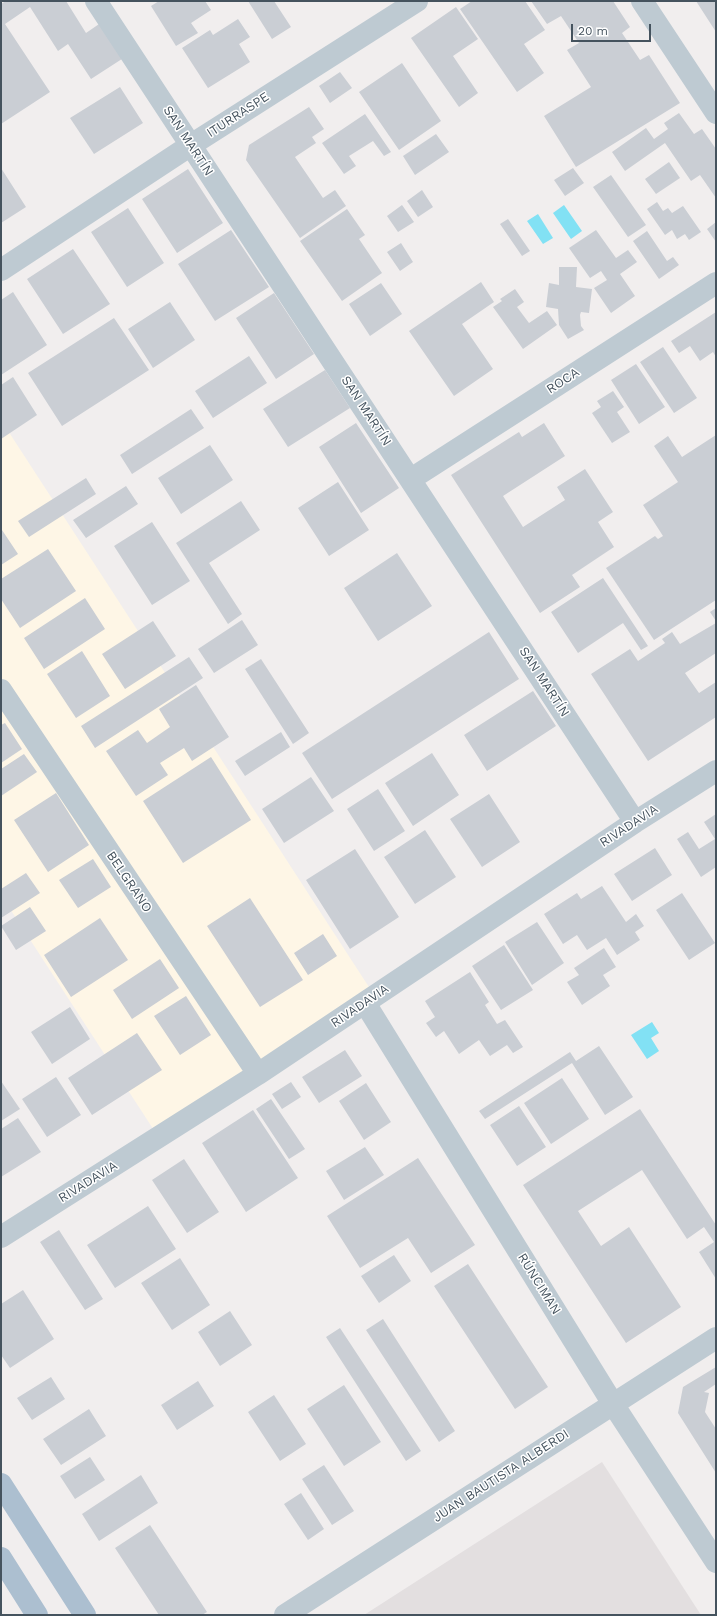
<!DOCTYPE html>
<meta charset="utf-8">
<style>
body{margin:0}
#map{position:relative;width:717px;height:1616px;overflow:hidden;background:#f1eeee;font-family:"Work Sans",sans-serif}
canvas{display:block}
.frame{position:absolute;inset:0;border:2px solid #45535e;pointer-events:none}
.scale{position:absolute;left:571px;top:24px;width:80px;height:18px;box-sizing:border-box;border:2px solid #45535e;border-top:0;padding-left:5px;font-size:12px;line-height:14px;white-space:nowrap;color:#45535e;-webkit-text-stroke:3px #fff;paint-order:stroke}
</style>
<div id="map">
<canvas width="717" height="1616"></canvas>
<div class="frame"></div>
<div class="scale">20 m</div>
</div>
<script>
const ctx = document.querySelector('canvas').getContext('2d');
ctx.lineJoin = 'round';
function fillPath(path, color) {
  ctx.fillStyle = color;
  ctx.fill(path, 'evenodd');
}
function poly(rows) {
  const path = new Path2D();
  for (const r of rows) {
    path.moveTo(r[0], r[1]);
    for (let i = 2; i < r.length; i += 2) path.lineTo(r[i], r[i + 1]);
  }
  return path;
}
function strokePath(path, color, width, dash) {
  ctx.strokeStyle = color;
  ctx.lineWidth = width;
  ctx.lineCap = dash ? 'butt' : 'round';
  ctx.setLineDash(dash || []);
  ctx.stroke(path);
}
function label(font, color, halo, rows, align = 'center') {
  ctx.font = font + ' "Work Sans",sans-serif';
  ctx.lineWidth = 3;
  ctx.setLineDash([]);
  ctx.textBaseline = 'middle';
  ctx.strokeStyle = halo;
  ctx.fillStyle = color;
  for (const [text, x, y, turn = 0] of rows) {
    ctx.save();
    ctx.translate(x, y);
    ctx.rotate((+turn || 0) * Math.PI / 180);
    ctx.textAlign = isNaN(turn) ? turn : align;
    if (halo) ctx.strokeText(text, 0, 0);
    ctx.fillText(text, 0, 0);
    ctx.restore();
  }
}
const commercial = poly([
 [1,420,378,1001,161,1141,1,895]
]);
const education = poly([
 [602,1462,701,1615,364,1615]
]);
const water = poly([
 [564,205,582,231,571,239,553,213],
 [538,214,553,238,543,244,527,221],
 [652,1022,659,1033,651,1038,659,1051,647,1059,631,1035]
]);
const building = poly([
 [6,1,66,1,86,33,102,22,125,57,91,79,68,44,58,51,30,7,5,24,50,92,1,124,1,4],
 [159,1,205,1,211,10,191,23,198,33,176,46,151,6],
 [248,1,274,1,291,27,272,39],
 [472,1,525,1,545,30,524,44,544,73,517,92,460,9],
 [531,1,613,1,630,27,622,33,640,60,649,55,680,103,576,167,544,116,591,87,567,50,579,43,561,16,547,24],
 [696,1,716,1,716,32],
 [456,7,478,39,453,56,478,93,459,107,411,38],
 [238,19,250,37,239,44,250,62,208,88,182,48,210,30,213,35],
 [402,63,441,121,399,150,359,92],
 [340,72,352,88,330,103,319,86],
 [120,87,143,123,94,154,70,118],
 [309,107,324,129,312,137,316,143,295,157,323,198,335,190,346,206,300,238,246,160,249,145],
 [679,113,694,134,702,129,716,149,716,198,700,175,691,181,665,143,625,171,612,152,646,128,654,139,668,129,664,123],
 [365,114,391,152,384,156,373,141,349,156,356,166,344,174,322,143],
 [436,134,449,152,415,175,403,156],
 [669,162,680,178,656,194,645,179],
 [1,168,26,207,1,223],
 [573,168,584,183,565,196,554,180],
 [188,169,223,223,177,253,142,199],
 [611,175,646,225,628,237,593,187],
 [422,190,433,207,418,217,407,201],
 [657,202,663,211,668,208,672,213,683,206,701,232,689,240,685,234,677,239,672,230,665,235,647,209],
 [402,205,414,222,398,232,387,216],
 [128,208,164,263,127,287,91,232],
 [347,209,365,235,359,239,382,273,342,301,300,241],
 [508,219,530,251,522,256,500,224],
 [716,222,716,242,707,229],
 [231,230,269,287,215,321,178,264],
 [596,230,616,258,628,250,637,262,620,274,635,296,611,313,594,288,607,280,601,271,590,278,569,248],
 [647,231,667,261,673,257,679,265,659,279,633,241],
 [401,243,413,262,400,271,387,252],
 [73,249,110,304,63,334,27,279],
 [559,267,577,267,576,287,592,289,589,313,581,312,580,315,581,326,584,330,568,339,559,325,558,309,546,307,549,283,559,285],
 [481,282,494,302,462,324,493,369,454,396,409,331],
 [381,283,402,314,370,336,349,304],
 [515,289,524,302,517,307,529,323,547,311,557,325,523,349,493,307,502,301,500,299],
 [13,292,47,345,1,375,1,300],
 [274,293,314,354,276,379,236,318],
 [170,302,195,340,153,368,128,329],
 [716,312,716,357,713,352,700,361,690,346,679,353,671,341],
 [114,318,149,370,62,426,28,373],
 [663,347,697,398,674,413,640,362],
 [249,356,267,383,213,418,195,391],
 [636,364,665,407,639,424,611,380],
 [325,370,350,408,288,447,263,409],
 [13,377,37,415,1,439,1,385],
 [613,391,624,407,617,412,630,432,612,443,592,413,601,407,597,401],
 [191,409,204,428,132,474,120,455],
 [356,423,399,488,361,513,319,447],
 [544,423,565,456,503,496,523,527,565,500,557,487,585,469,613,512,598,522,614,547,572,575,580,587,540,613,451,475,519,432,522,437],
 [716,435,716,600,654,640,606,568,655,536,658,539,663,536,643,505,678,482,654,446,668,436,682,457],
 [210,445,233,480,181,514,158,478],
 [86,478,96,494,29,537,18,521],
 [338,482,369,530,329,556,298,508],
 [126,486,138,504,86,538,73,520],
 [241,501,260,530,209,563,242,614,228,624,176,543],
 [152,522,190,581,152,605,114,546],
 [2,530,18,554,1,565,1,531],
 [48,549,76,591,20,628,1,599,1,579],
 [397,553,432,606,378,641,344,588],
 [603,578,648,646,641,650,623,623,578,653,551,612],
 [85,598,105,629,44,669,24,638],
 [716,608,716,621,710,612],
 [242,620,258,645,214,673,198,649],
 [153,621,176,656,125,689,102,654],
 [716,623,716,653,685,673,699,693,716,682,716,717,648,761,591,674,630,649,638,661,665,643,662,639,672,632,680,644],
 [489,632,519,679,332,799,302,753],
 [82,651,110,696,76,718,47,674],
 [189,657,203,678,95,748,81,726],
 [261,659,309,733,293,744,245,669],
 [196,685,229,737,192,761,184,748,160,763,168,775,136,796,106,751,138,730,147,743,170,727,159,709],
 [533,691,556,726,487,771,464,735],
 [5,723,22,749,1,763,1,725],
 [281,732,290,747,245,776,235,761],
 [432,753,459,795,413,826,385,783],
 [24,754,37,772,1,796,1,769],
 [211,757,251,820,183,863,143,801],
 [311,777,334,811,284,843,262,809],
 [378,789,405,831,374,851,347,809],
 [56,793,89,845,48,872,14,820],
 [489,794,520,842,482,867,450,819],
 [716,814,716,867,701,877,677,839,688,832,699,849,715,839,704,822],
 [425,830,456,877,415,904,384,857],
 [655,848,672,875,632,901,614,874],
 [355,849,399,917,350,949,306,880],
 [93,859,111,887,78,908,59,880],
 [26,873,40,893,1,918,1,889],
 [602,886,626,922,636,914,644,926,635,932,640,940,617,955,606,938,587,950,577,935,563,944,544,914,577,893,581,899],
 [682,893,715,943,689,960,656,910],
 [250,898,303,980,260,1007,207,926],
 [30,907,46,931,16,950,1,926],
 [100,918,128,960,71,997,44,955],
 [537,922,564,963,532,985,505,942],
 [323,934,337,956,308,975,294,953],
 [504,945,533,990,501,1010,472,966],
 [604,948,616,967,603,975,610,986,582,1005,567,982,579,975,574,968],
 [160,959,179,988,132,1019,113,990],
 [470,972,489,1002,485,1005,497,1024,505,1020,523,1047,513,1053,507,1045,490,1056,479,1040,459,1054,444,1031,436,1037,426,1023,435,1017,425,1001],
 [186,996,211,1035,180,1055,154,1016],
 [70,1007,90,1039,52,1064,31,1032],
 [137,1033,162,1070,92,1115,68,1078],
 [599,1046,633,1097,605,1115,572,1063,485,1119,479,1111,570,1052,576,1061],
 [345,1050,362,1076,319,1103,302,1077],
 [56,1077,81,1115,47,1137,22,1099],
 [562,1078,589,1119,551,1144,524,1103],
 [1,1081,20,1109,1,1121],
 [291,1082,301,1097,282,1109,272,1094],
 [366,1083,391,1122,364,1140,339,1101],
 [271,1099,305,1149,289,1159,256,1109],
 [519,1106,546,1147,517,1166,490,1125],
 [640,1109,716,1225,716,1279,699,1252,714,1242,704,1227,687,1239,642,1170,578,1211,601,1246,629,1227,681,1307,626,1343,523,1185],
 [253,1110,298,1178,246,1212,202,1143],
 [18,1118,41,1152,1,1177,1,1129],
 [365,1147,384,1175,344,1200,326,1171],
 [418,1158,475,1245,431,1273,408,1238,360,1268,327,1216],
 [184,1159,219,1212,187,1233,152,1180],
 [148,1206,176,1249,115,1288,87,1245],
 [59,1230,103,1299,85,1310,40,1242],
 [394,1255,411,1281,379,1303,361,1276],
 [180,1258,210,1305,172,1330,141,1283],
 [468,1264,548,1387,515,1409,434,1286],
 [23,1290,54,1339,10,1368,1,1355,1,1304],
 [230,1311,252,1345,220,1366,198,1332],
 [383,1319,455,1431,439,1442,366,1330],
 [340,1328,421,1451,406,1461,326,1337],
 [716,1367,716,1384,704,1392,709,1393,705,1412,716,1429,716,1473,678,1413,683,1387],
 [51,1377,65,1399,32,1420,17,1398],
 [198,1381,214,1406,177,1430,161,1405],
 [344,1385,381,1442,344,1466,307,1409],
 [274,1395,306,1444,280,1461,248,1412],
 [89,1409,106,1436,61,1465,43,1439],
 [90,1457,105,1480,75,1499,60,1476],
 [324,1465,354,1511,332,1525,302,1479],
 [141,1475,158,1503,99,1541,82,1514],
 [301,1493,324,1529,308,1540,284,1504],
 [150,1525,207,1612,202,1615,159,1615,115,1548]
]);
const minor = poly([
 [96,1,635,822],
 [642,1,716,113],
 [1,270,191,145,417,1],
 [411,479,716,283],
 [1,690,258,1074],
 [365,1003,613,1404,716,1562],
 [1,1237,258,1074,635,822,716,771],
 [285,1615,716,1338]
]);
const major = poly([
 [1,1484,85,1615],
 [1,1558,37,1615]
]);
const streetNames = [
 ["ITURRASPE",238,115,-33],
 ["SAN MARTÍN",188,141,57],
 ["ROCA",563,381,-33],
 ["SAN MARTÍN",366,411,57],
 ["SAN MARTÍN",544,682,57],
 ["RIVADAVIA",629,826,-33],
 ["BELGRANO",129,882,56],
 ["RIVADAVIA",360,1006,-34],
 ["RIVADAVIA",88,1182,-32],
 ["RÚNCIMAN",539,1284,58],
 ["JUAN BAUTISTA ALBERDI",501,1476,-33]
];
fillPath(commercial, '#fef6e6');
fillPath(education, '#e3dfe0');
fillPath(water, '#82e1f4');
fillPath(building, '#caced4');
strokePath(minor, '#becad2', 22);
strokePath(major, '#acbfd0', 22);
label('13px', '#45535e', '#fff', streetNames);
</script>
